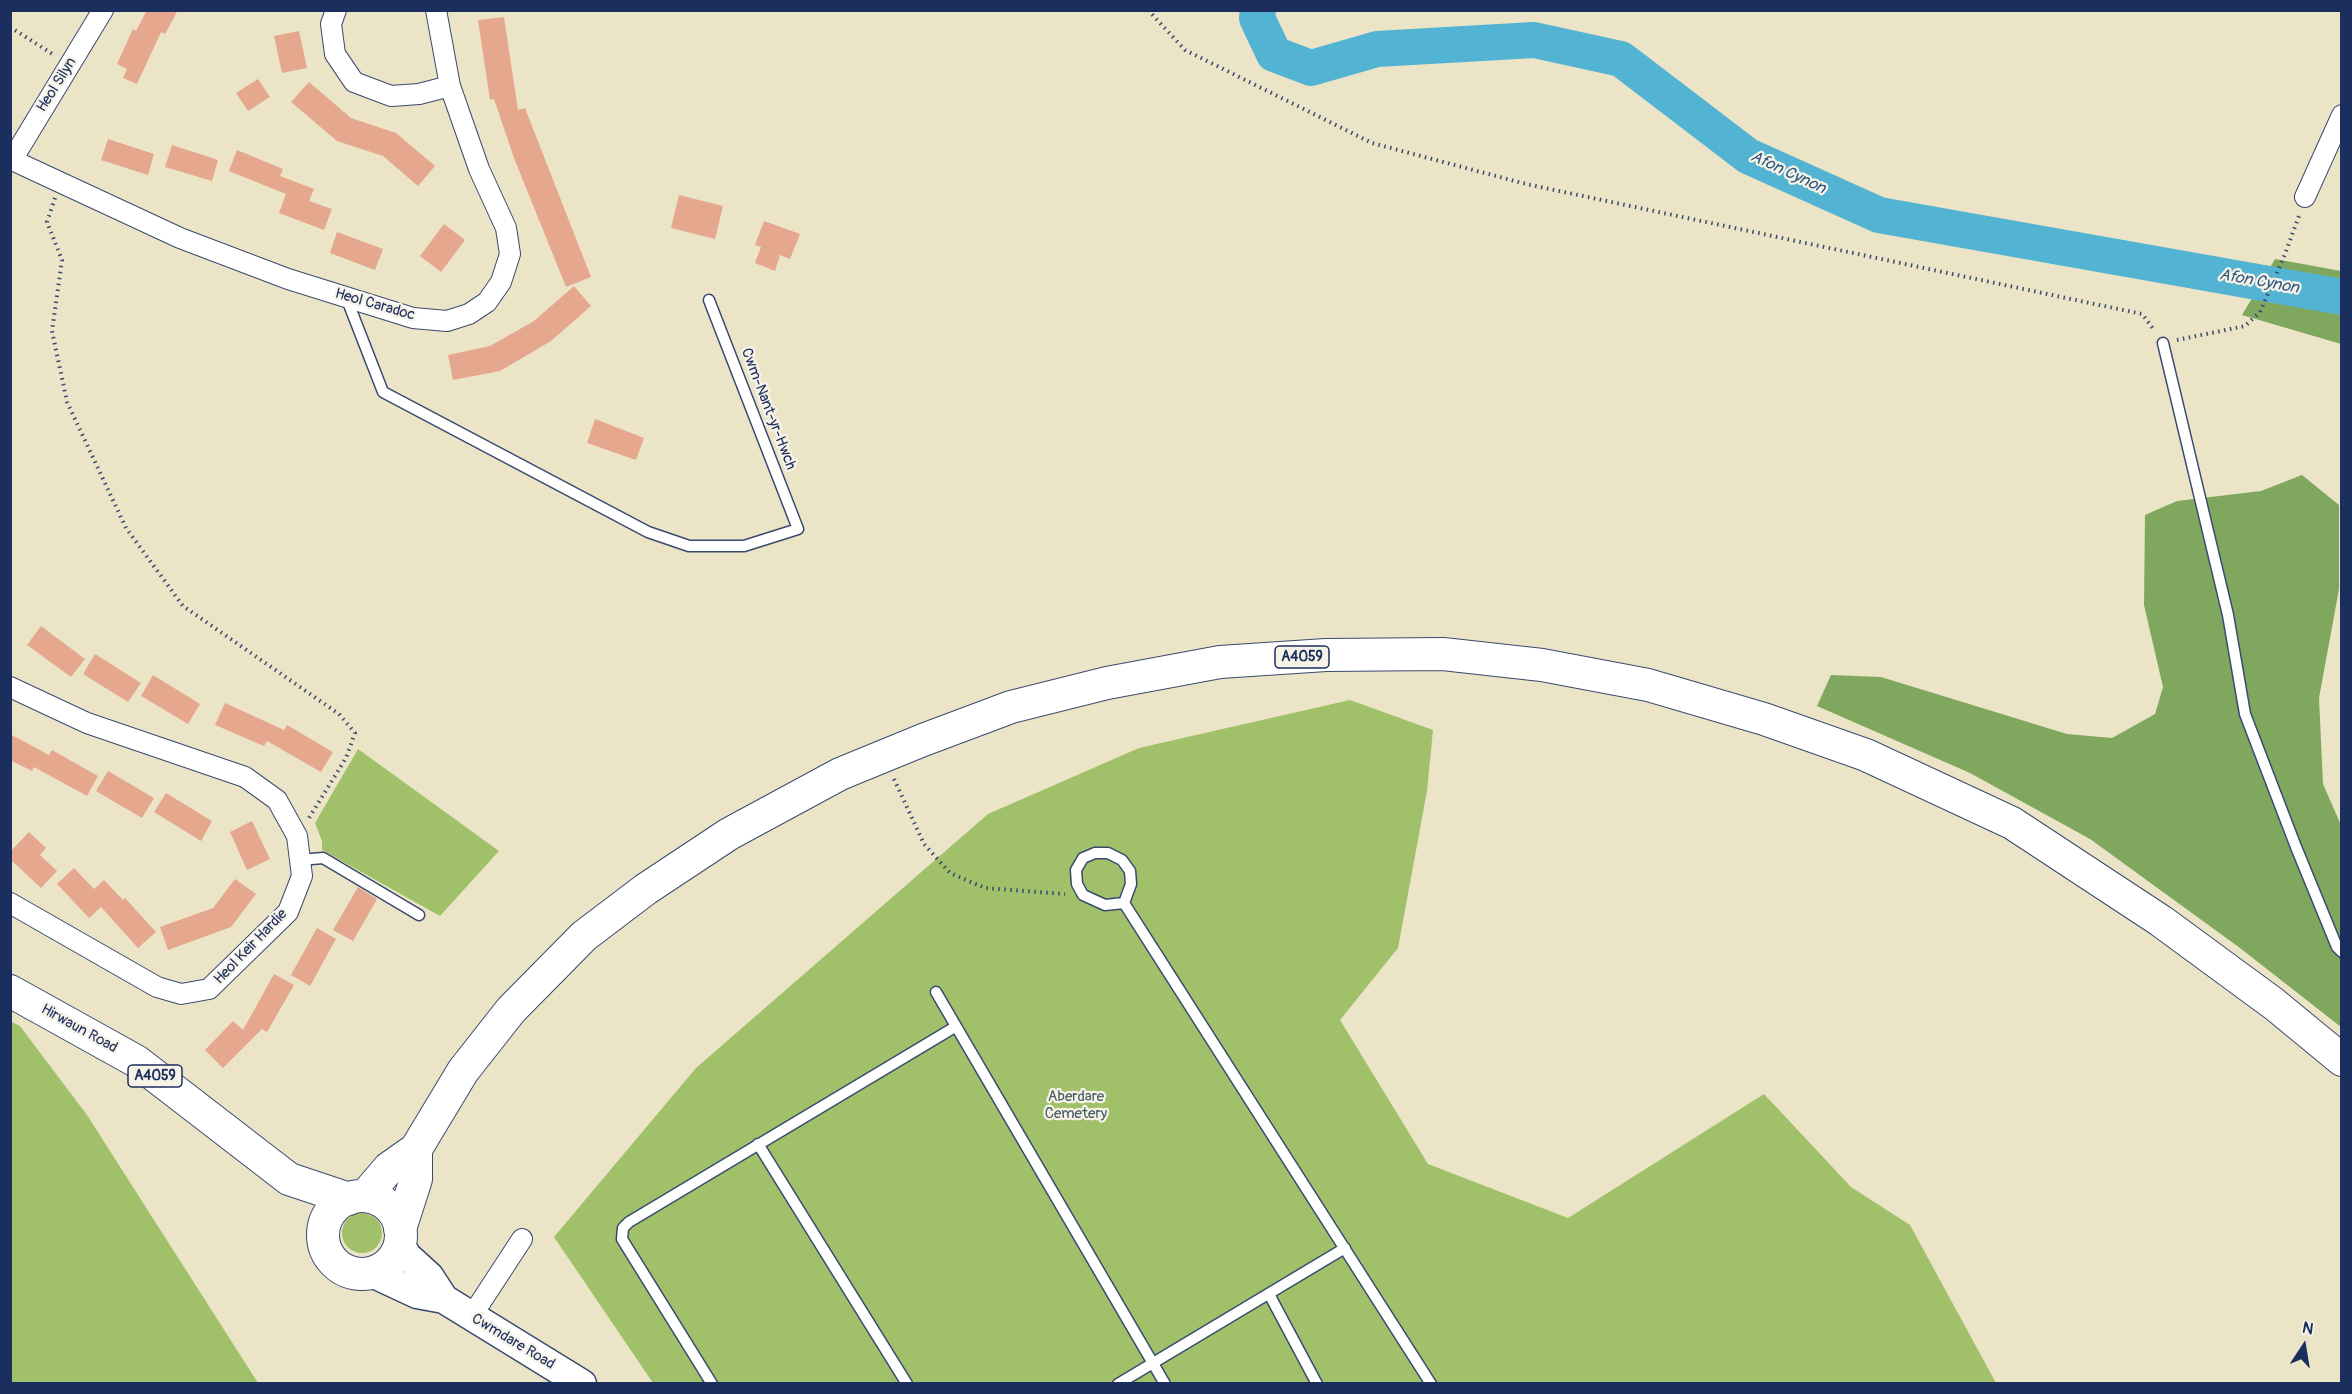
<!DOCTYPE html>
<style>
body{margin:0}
#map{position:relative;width:2352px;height:1394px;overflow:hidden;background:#ebe4c7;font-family:Pangolin,sans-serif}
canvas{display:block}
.frame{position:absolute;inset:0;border:12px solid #1b2f5e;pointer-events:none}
.north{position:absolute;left:2274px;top:1316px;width:60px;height:60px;-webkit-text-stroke:4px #f7f3e8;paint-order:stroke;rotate:12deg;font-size:16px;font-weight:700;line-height:24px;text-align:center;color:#1b2f5e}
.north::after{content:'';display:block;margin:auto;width:21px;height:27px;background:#1b2f5e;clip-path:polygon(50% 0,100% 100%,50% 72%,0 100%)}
</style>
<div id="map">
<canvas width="2352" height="1394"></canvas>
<div class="frame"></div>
<div class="north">N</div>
</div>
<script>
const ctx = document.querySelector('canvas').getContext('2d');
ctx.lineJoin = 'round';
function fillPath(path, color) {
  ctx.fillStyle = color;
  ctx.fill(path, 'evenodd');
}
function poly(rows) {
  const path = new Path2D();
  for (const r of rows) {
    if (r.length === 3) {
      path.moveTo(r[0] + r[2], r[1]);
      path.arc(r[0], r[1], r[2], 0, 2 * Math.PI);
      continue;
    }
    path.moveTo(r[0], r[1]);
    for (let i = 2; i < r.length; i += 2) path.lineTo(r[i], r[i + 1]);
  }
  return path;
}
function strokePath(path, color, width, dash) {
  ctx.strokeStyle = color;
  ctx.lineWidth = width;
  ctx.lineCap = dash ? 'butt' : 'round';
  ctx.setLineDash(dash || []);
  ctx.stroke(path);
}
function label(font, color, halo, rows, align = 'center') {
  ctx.font = font + ' Pangolin,sans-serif';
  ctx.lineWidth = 4.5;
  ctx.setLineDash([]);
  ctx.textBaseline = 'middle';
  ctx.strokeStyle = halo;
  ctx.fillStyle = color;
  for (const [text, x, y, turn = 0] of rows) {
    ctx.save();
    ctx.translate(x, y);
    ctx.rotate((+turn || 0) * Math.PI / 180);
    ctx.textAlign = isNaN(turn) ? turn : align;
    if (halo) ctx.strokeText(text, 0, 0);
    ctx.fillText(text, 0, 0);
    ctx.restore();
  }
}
const green = poly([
 [1350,700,1433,730,1427,791,1398,948,1340,1020,1428,1164,1568,1218,1764,1094,1851,1187,1910,1225,1996,1383,653,1383,554,1237,696,1068,988,814,1139,748],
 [358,749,499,851,440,916,322,850,322,841,315,823],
 [10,1021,20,1026,87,1115,258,1383,11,1383],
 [362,1233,20]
]);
const forest = poly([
 [2275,259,2341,271,2341,344,2242,315],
 [2302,475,2339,505,2339,589,2319,698,2323,784,2341,825,2341,1027,2240,948,2090,839,1970,773,1817,706,1831,675,1881,677,2067,734,2112,738,2155,714,2163,687,2144,605,2145,515,2177,501,2261,491]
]);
const river = poly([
 [1258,10,1257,18,1274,54,1311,68,1377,49,1534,40,1621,59,1748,156,1879,215,2342,297]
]);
const building = poly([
 [147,10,178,10,165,34,161,32,137,84,123,78,127,69,117,64,133,29,136,31],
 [504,17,518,110,525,108,591,277,566,287,514,158,494,99,490,100,478,20],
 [299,31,307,68,282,73,274,36],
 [258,79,270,97,248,111,236,93],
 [309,82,351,118,396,133,435,166,418,186,383,156,337,141,291,102],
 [108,139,154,154,148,175,101,160],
 [172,145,218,160,212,181,165,167],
 [237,150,283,169,280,176,314,189,309,201,332,209,324,230,279,213,286,194,229,171],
 [679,195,723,206,715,239,671,228],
 [764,221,800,234,790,259,780,255,775,271,755,263,761,247,755,245],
 [444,224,465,240,441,272,420,256],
 [337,232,383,249,375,270,330,253],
 [574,286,591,306,551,341,500,371,453,380,448,355,490,346,534,321],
 [595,419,644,438,636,460,587,443],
 [41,626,85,659,71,677,27,645],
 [95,654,141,683,128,702,83,674],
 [153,675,200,704,188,724,141,696],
 [225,703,284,730,287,725,333,752,321,772,267,741,264,746,215,725],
 [10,734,49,755,52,750,98,776,87,796,34,767,32,771,10,760],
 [108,771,154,798,142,818,96,791],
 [166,793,212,821,201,841,154,812],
 [252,821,270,859,247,870,230,832],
 [29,832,46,848,40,855,57,871,41,888,10,859,10,852],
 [74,868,94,889,104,880,123,900,125,898,156,932,138,948,101,907,89,918,57,884],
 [235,879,256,894,231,927,168,950,160,927,213,908],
 [358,887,377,899,353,941,333,930],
 [317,928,336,939,310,986,291,975],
 [274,974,294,985,267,1032,262,1029,223,1068,205,1050,233,1021,243,1030]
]);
const path = poly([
 [1148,10,1185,50,1372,143,1526,184,2142,314,2155,331],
 [10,27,54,55],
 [55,198,47,222,62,260,52,331,67,402,126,528,183,606,339,714,355,733,346,758,309,818],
 [2177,340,2245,326,2260,312,2285,254,2300,213],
 [894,779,924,844,950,873,985,888,1065,894]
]);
const lane = poly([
 [346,297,383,392,648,532,689,546,744,546,798,529,709,300],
 [2163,343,2228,615,2245,714,2296,847,2337,947,2342,952],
 [1095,853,1108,853,1122,860,1130,871,1131,884,1124,903,1105,905,1083,895,1077,884,1076,870,1083,858,1095,853],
 [300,860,323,858,419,915],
 [1124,903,1431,1384],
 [936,992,1165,1384],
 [758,1144,907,1384],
 [1269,1294,1317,1384],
 [712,1384,622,1239,623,1228,629,1222,955,1027],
 [1118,1384,1345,1248]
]);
const street = poly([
 [336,10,331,24,335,54,354,82,391,96,419,94,450,86],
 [10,159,180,238,288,279,413,318,447,321,469,314,487,302,501,282,510,254,506,228,479,169,450,86,436,10],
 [12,160,103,10],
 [2305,197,2342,115],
 [10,687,87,723,245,777,277,800,297,836,302,876,288,912,209,989,181,994,157,987,10,903],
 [471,1317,522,1239]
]);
const secondary = poly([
 [400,1244,407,1256,429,1276,444,1299],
 [372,1273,417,1294,444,1299,582,1384]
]);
const primary = poly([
 [10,991,136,1061,289,1179,349,1199],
 [365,1196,389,1168,416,1149,463,1071,511,1010,584,936,646,889,729,834,840,774,923,740,1011,707,1107,683,1220,662,1326,655,1443,654,1542,665,1648,685,1764,719,1866,755,2012,823,2161,921,2274,1004,2342,1060],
 [362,1235,39],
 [400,1229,416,1179,416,1149]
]);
const shields = [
 [1302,657,54],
 [155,1076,54]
];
const shieldNames = [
 ["A4059",1302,657],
 ["A4059",155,1076]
];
const streetNames = [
 ["Heol Silyn",57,85,-58],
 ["Heol Caradoc",375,305,16],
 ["Cwm-Nant-yr-Hwch",768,409,69],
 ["Heol Keir Hardie",251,947,-46],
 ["Hirwaun Road",79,1029,29],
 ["Cwmdare Road",513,1342,31]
];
const parkNames = [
 ["Aberdare",1076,1097],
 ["Cemetery",1076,1114]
];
const waterNames = [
 ["Afon Cynon",1788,173,25],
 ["Afon Cynon",2259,282,10]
];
fillPath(green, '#a0c16a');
fillPath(forest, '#80a75e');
strokePath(river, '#53b3d2', 36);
fillPath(building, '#e5a88f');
strokePath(lane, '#3a4a6e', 13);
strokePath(street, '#3a4a6e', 22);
strokePath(secondary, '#3a4a6e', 31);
strokePath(primary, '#3a4a6e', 34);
strokePath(path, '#3a4a6e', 4, [1.5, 4.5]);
strokePath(lane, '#fff', 10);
strokePath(street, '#fff', 20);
strokePath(secondary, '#fff', 28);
strokePath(primary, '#fff', 32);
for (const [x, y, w] of shields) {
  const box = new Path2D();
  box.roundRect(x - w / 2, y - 11, w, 22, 4.5);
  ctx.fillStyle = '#f7f3e8';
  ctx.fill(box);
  strokePath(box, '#1b2f5e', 1.5);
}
label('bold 14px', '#1b2f5e', null, shieldNames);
label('15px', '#1b2f5e', '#f7f3e8', streetNames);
label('15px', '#435b62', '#f7f3e8', parkNames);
label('italic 16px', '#2c5781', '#f7f3e8', waterNames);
</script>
